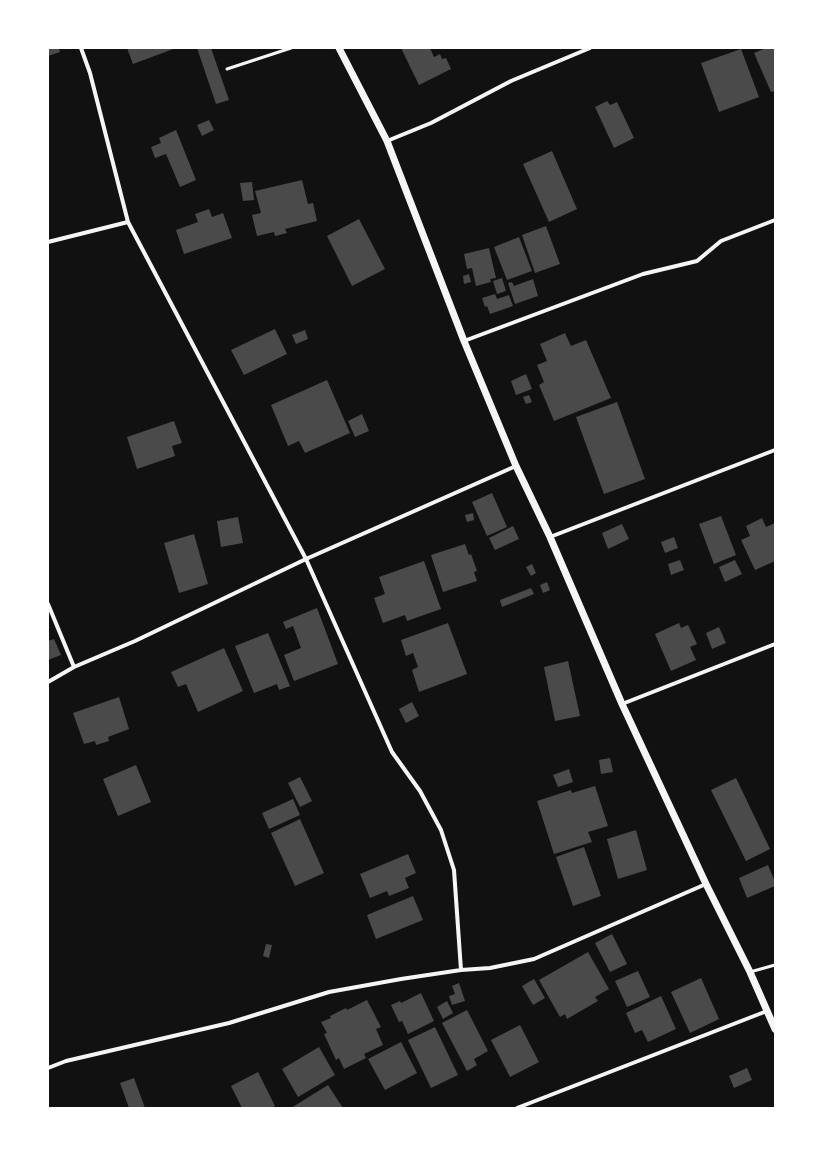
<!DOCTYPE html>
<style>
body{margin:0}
#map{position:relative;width:823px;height:1156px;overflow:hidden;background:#111;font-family:Georgia,serif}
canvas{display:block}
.frame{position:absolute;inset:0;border:49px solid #fff;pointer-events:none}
</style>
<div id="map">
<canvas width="823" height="1156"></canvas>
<div class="frame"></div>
</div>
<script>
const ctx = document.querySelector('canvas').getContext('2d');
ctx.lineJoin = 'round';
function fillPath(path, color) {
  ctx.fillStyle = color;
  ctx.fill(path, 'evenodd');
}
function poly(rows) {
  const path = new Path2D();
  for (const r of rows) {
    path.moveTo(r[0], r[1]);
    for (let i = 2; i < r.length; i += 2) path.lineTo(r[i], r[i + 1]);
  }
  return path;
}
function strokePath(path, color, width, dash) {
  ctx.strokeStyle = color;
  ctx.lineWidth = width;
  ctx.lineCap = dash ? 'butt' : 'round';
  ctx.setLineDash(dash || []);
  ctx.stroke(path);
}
const building = poly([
 [48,48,59,48,60,52,48,56],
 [127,48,176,48,133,64],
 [197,48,211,48,229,100,216,104],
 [401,48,430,48,434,57,440,54,442,59,446,58,451,69,419,85],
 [766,48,775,48,775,91,771,92,754,53],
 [741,49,759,97,719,112,701,63],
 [607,101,610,105,617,102,634,138,614,148,595,107],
 [209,120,214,130,202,136,197,125],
 [176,130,196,180,180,187,166,154,155,158,151,147,161,143,159,138],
 [552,151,577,209,549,222,523,164],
 [302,180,308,204,313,203,317,221,285,229,287,233,275,236,274,232,257,236,252,215,261,213,255,191],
 [252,182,254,200,243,201,240,183],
 [209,209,212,217,223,213,232,238,184,254,176,230,198,222,195,214],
 [359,219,385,269,352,286,327,236],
 [546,226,560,264,535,273,522,235],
 [519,237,532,271,507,280,494,247],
 [489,248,496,278,490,279,491,282,476,286,472,268,467,269,464,254],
 [469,274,471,282,464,284,463,276],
 [502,278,506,291,497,294,493,281],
 [533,279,538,296,515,304,508,283,512,282,514,286],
 [495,294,497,299,509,295,513,306,490,314,487,306,485,307,482,298],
 [275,329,287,354,244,375,231,350],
 [305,330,308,339,296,344,292,335],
 [565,333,571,346,586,340,611,398,554,421,539,385,544,382,537,365,547,361,540,344],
 [526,374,532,389,516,395,511,381],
 [327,380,350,433,305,453,299,441,288,446,271,405],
 [529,395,532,402,526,404,523,397],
 [617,402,645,479,604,494,576,417],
 [362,414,369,431,355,437,348,421],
 [174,421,182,443,172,446,175,456,137,469,127,437],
 [492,493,507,527,487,536,472,502],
 [473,513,474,520,467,522,465,515],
 [721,516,736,555,714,564,699,524],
 [238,517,243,543,221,547,217,521],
 [762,518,766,527,775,523,775,561,755,570,741,540,750,536,746,526],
 [622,524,629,539,608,549,602,533],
 [513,526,519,539,495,550,489,538],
 [194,534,208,584,179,593,164,543],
 [674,537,678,548,665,553,661,542],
 [465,544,469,555,471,554,477,571,474,572,477,581,443,592,431,555],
 [680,560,684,570,671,575,668,564],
 [735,560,742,574,725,582,719,567],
 [424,561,441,609,407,621,405,615,383,623,374,598,385,594,379,577],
 [532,564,536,573,531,576,526,567],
 [547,582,550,590,543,593,540,585],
 [531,588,534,594,502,607,500,600],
 [317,608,338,664,294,681,284,655,301,648,293,626,286,629,283,622],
 [448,623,467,674,419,692,412,670,418,667,413,653,406,656,401,640],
 [679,623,681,628,688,625,697,644,690,647,696,660,671,671,655,634],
 [719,627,726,643,712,649,706,633],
 [268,633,290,686,279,690,277,684,254,693,235,646],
 [54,639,61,655,48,660,48,641],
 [224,648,243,691,198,712,186,684,178,687,171,672],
 [568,661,580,716,555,721,544,667],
 [119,697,129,729,108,737,109,741,96,745,95,741,84,744,73,713],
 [412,702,419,716,406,723,399,709],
 [610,758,613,772,601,774,599,760],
 [136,765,151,802,118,816,103,779],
 [569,769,573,782,558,787,553,775],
 [300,777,312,801,300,807,288,783],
 [736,778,770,849,746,861,711,790],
 [595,786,608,826,588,832,592,842,554,854,537,801,571,790,572,793],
 [293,799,300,815,269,829,262,813],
 [300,819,324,873,295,886,271,833],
 [636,830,647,870,618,879,607,839],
 [584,847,601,896,573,906,556,857],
 [408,854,416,873,405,878,409,888,389,896,387,891,370,898,360,874],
 [768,865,775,882,775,886,747,898,739,878],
 [413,896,423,920,376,939,367,915],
 [612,934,627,964,610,972,595,943],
 [266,944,272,945,269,958,263,956],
 [588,952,609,989,595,997,598,1001,567,1019,565,1014,560,1017,539,980],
 [638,971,650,997,627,1007,615,981],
 [701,978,719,1019,690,1033,671,992],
 [534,979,545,998,533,1005,522,986],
 [459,983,465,1001,452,1005,449,996,455,994,452,986],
 [421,993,434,1021,408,1034,402,1021,399,1022,391,1005,400,1001,401,1003],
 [661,996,676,1029,648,1042,642,1030,635,1033,626,1013],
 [367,1000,381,1027,376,1029,383,1045,364,1054,366,1058,344,1069,339,1058,336,1060,324,1034,327,1033,321,1022,331,1018,330,1016,346,1008,347,1010],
 [447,1001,453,1013,443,1019,437,1007],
 [467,1010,488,1051,474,1059,477,1065,467,1071,442,1023],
 [520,1025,539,1062,510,1077,491,1040],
 [435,1027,458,1075,431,1088,408,1040],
 [401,1042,417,1073,385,1090,368,1059],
 [319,1047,335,1075,298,1097,282,1069],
 [747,1068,752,1080,734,1088,729,1076],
 [258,1072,275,1106,271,1108,242,1108,231,1086],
 [134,1078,145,1108,129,1108,120,1083],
 [328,1085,343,1108,291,1108]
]);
const service = poly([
 [227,69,291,48],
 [750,972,775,965]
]);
const minor = poly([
 [387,141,431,123,511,81,590,48],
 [128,222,306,559,392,752,420,791,441,830,454,870,461,970],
 [48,242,128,222,90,73,81,48],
 [464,341,643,274,697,261,721,241,775,220],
 [550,537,775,450],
 [48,604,74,667],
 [48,682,74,667,135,641,306,559,516,466],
 [622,704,775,644],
 [48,1068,66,1061,229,1023,329,992,401,979,461,970,490,968,534,959,706,884],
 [517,1108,767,1011]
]);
const tertiary = poly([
 [339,48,387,141,464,341,516,466,550,537,622,704,706,884,750,972,775,1029]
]);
fillPath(building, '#4a4a4a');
strokePath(service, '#f5f5f5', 3);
strokePath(minor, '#f5f5f5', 4);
strokePath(tertiary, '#f5f5f5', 7);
</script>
